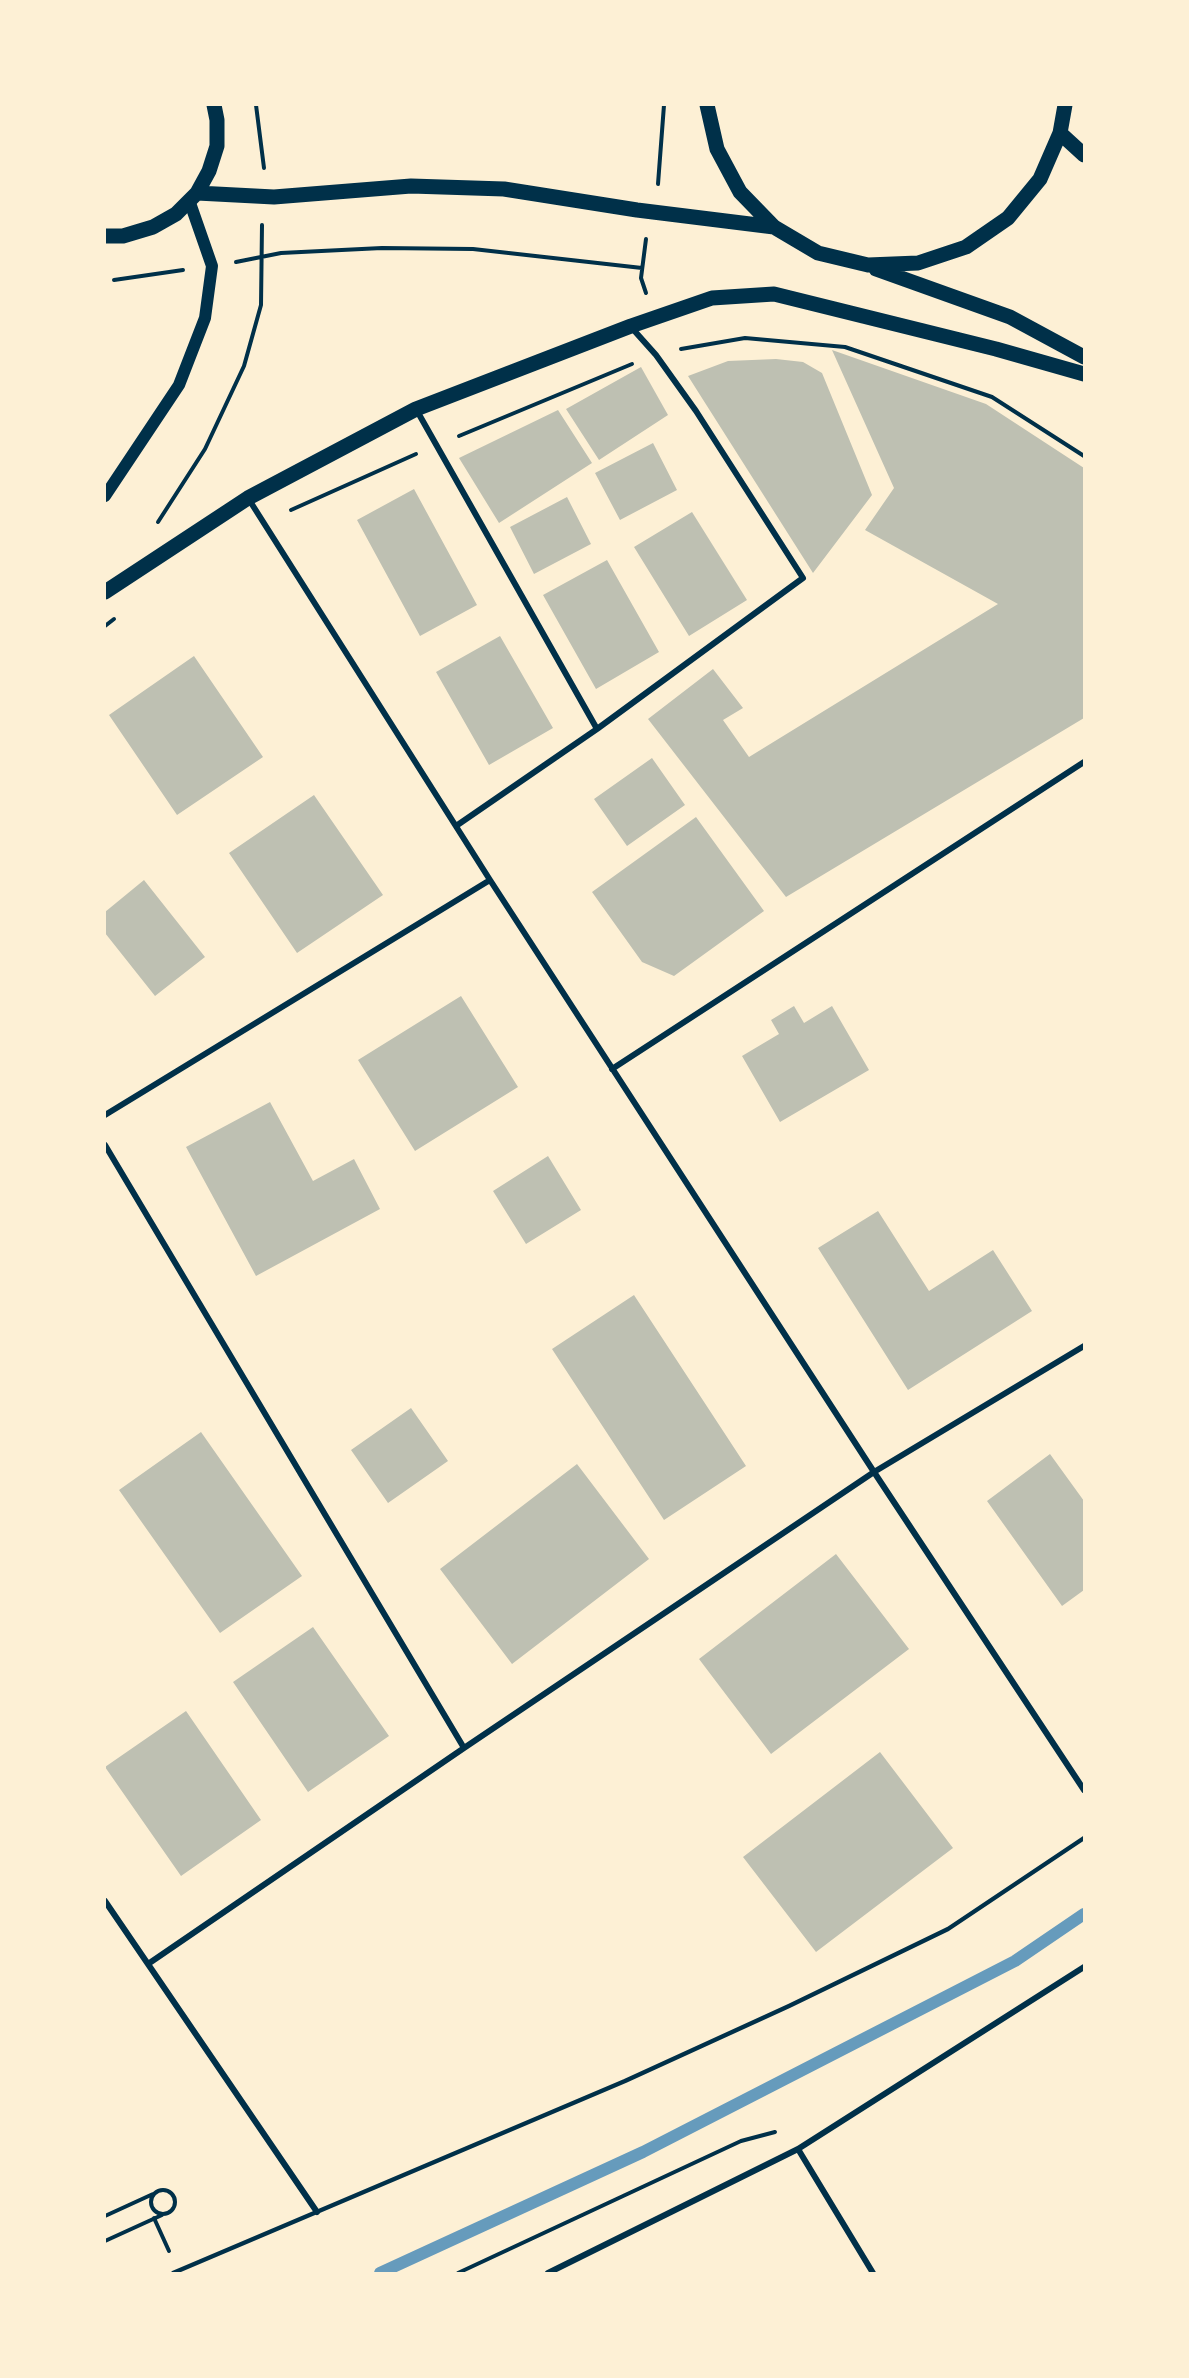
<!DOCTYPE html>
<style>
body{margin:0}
#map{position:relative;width:1189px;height:2378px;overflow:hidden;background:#fdf0d5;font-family:Ubuntu,sans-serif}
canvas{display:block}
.frame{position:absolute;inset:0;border:106px solid #fdf0d5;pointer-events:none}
</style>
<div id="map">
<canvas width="1189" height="2378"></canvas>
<div class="frame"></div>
</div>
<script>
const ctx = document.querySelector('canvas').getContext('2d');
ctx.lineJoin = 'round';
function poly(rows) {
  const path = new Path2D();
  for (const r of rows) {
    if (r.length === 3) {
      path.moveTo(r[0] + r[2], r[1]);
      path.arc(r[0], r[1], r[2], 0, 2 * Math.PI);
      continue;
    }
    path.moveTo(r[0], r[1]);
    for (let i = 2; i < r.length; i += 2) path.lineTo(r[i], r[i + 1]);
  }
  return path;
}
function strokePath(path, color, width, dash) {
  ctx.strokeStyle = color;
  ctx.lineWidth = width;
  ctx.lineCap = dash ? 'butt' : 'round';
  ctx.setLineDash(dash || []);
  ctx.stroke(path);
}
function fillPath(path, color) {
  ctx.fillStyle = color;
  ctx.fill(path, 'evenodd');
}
const stream = poly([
 [380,2273,643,2152,1015,1961,1084,1914]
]);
const building = poly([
 [832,350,986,404,1084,468,1084,718,786,897,648,719,713,669,743,708,723,720,749,757,998,604,865,530,894,488],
 [776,359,803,362,822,373,872,495,813,573,688,376,728,361],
 [641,367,668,415,599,460,566,409],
 [558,410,592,463,499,523,459,458],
 [653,443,677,490,620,520,595,473],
 [414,489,477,605,420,636,357,520],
 [567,497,591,544,534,574,510,527],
 [692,512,747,600,689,636,634,547],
 [607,560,659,652,596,689,543,595],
 [500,636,553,728,489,765,436,672],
 [194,656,263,757,177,815,109,715],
 [652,758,685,805,627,846,594,799],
 [314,795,383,895,297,953,229,853],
 [696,817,764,911,674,976,642,962,592,892],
 [144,880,205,957,155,996,105,933,105,912],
 [461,996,518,1087,415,1151,358,1060],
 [794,1006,804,1023,832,1006,869,1070,780,1122,742,1056,779,1034,771,1020],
 [270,1102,313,1181,354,1159,380,1209,256,1276,186,1147],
 [548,1156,581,1210,526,1244,493,1191],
 [878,1211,929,1291,993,1250,1032,1311,908,1390,818,1248],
 [634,1295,746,1466,664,1520,552,1349],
 [411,1408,448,1461,388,1503,351,1450],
 [201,1432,302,1576,220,1633,119,1490],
 [1050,1454,1084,1501,1084,1590,1062,1606,987,1501],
 [577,1464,649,1559,512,1664,440,1569],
 [836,1554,909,1649,771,1754,699,1659],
 [313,1627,389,1736,308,1792,233,1682],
 [186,1711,261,1820,181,1876,105,1767],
 [880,1752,953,1848,816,1952,743,1857]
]);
const path = poly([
 [256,105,264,168],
 [658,184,664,105],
 [236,262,281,253,382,248,473,249,642,268],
 [114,280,183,270],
 [646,293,641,278,646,239],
 [681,349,745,338,845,347,992,397,1084,456],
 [459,436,632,364],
 [291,510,416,454],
 [158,522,205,449,244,366,261,305,262,225],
 [105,626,114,619],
 [163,2202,12],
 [105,2216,153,2194],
 [154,2218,169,2251],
 [105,2241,162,2215],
 [458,2273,741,2141,775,2132]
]);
const service = poly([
 [173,2273,625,2081,789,2006,948,1929,1084,1838]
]);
const minor = poly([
 [416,409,597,729],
 [248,498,490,880,874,1472,1084,1790],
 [456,826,597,729,803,578,696,411,656,355,631,327],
 [612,1069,1084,762],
 [105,1115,490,880],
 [105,1145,464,1748],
 [105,1901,317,2212],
 [148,1964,464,1748,874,1472,1084,1346],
 [798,2149,873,2273],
 [548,2273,798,2149,1084,1967]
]);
const secondary = poly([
 [105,496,179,385,205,318,212,266,189,200]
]);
const primary = poly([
 [707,105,717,149,740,192,774,227,818,253,868,265,918,263,966,247,1008,218,1040,179,1060,133,1065,105],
 [1060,133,1084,155],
 [197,193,274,197,411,186,504,189,637,210,774,227],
 [105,236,123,236,153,227,176,214,197,193,209,171,217,146,217,120,214,105],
 [876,269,1010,317,1084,357],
 [105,592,248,498,416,409,631,326,712,298,774,294,996,349,1084,374]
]);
strokePath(stream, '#669bbc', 12);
fillPath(building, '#bec0b2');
strokePath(path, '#003049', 4);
strokePath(service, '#003049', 4.5);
strokePath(minor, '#003049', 6);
strokePath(secondary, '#003049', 12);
strokePath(primary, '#003049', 15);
</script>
